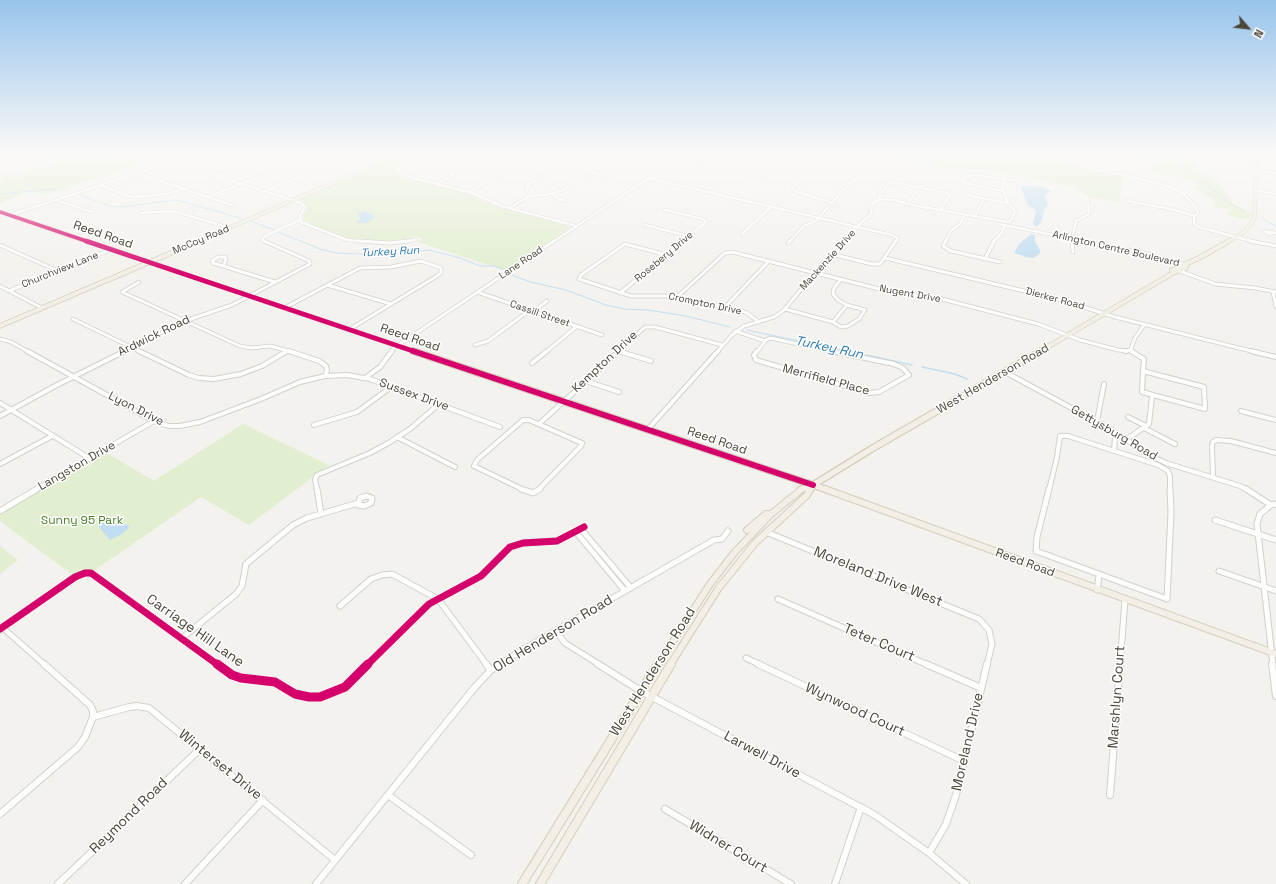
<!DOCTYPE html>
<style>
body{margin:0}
#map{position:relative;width:1276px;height:884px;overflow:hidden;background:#f4f2ee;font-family:"Space Grotesk",sans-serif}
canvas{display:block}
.north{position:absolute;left:1228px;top:8px;width:40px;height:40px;-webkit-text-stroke:3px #fff;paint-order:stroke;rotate:118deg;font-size:11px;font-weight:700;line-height:16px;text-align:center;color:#4b4439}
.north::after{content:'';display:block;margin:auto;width:14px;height:18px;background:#4b4439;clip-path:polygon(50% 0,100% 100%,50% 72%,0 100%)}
</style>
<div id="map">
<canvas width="1276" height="884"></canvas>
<div class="north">N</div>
</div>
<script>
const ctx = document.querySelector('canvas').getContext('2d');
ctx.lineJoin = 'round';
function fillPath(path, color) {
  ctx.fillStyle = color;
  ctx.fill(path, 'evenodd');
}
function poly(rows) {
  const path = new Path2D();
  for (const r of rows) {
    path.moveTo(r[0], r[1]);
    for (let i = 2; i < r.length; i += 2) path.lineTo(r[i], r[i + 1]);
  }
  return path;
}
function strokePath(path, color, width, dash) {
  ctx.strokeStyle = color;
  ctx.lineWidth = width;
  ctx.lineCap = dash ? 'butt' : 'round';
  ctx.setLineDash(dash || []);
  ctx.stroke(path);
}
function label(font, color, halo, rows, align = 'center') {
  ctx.font = font + ' "Space Grotesk",sans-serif';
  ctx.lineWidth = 3;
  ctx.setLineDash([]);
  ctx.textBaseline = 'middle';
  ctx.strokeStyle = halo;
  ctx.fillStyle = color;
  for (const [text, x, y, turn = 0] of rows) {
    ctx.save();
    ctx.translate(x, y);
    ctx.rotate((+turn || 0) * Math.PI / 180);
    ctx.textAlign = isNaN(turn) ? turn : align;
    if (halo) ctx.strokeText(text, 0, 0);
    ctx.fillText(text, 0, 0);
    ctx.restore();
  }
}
const green = poly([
 [52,154,71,154,39,163,30,160],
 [82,154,114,154,143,163,45,195,30,191,0,203,0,180,6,180,0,176,4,175,11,176,9,178,13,175,17,175,15,177,18,178,16,176,18,175,32,171,35,168,50,167,62,163,58,161],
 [898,154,1034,154,1100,172,1123,176,1119,202,1091,197,1071,187,995,171,952,169,894,158],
 [1130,154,1176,154,1182,158,1191,160,1198,166,1198,170,1204,174,1216,180,1222,185,1233,204,1251,213,1250,218,1247,220,1227,215,1227,213,1233,211,1230,209,1215,207,1213,202,1215,200,1203,194,1200,190,1193,188,1198,185,1194,181,1151,171,1147,167,1147,166,1151,165,1161,164,1161,162,1159,160,1135,158],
 [393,158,401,161,396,170,401,175,470,194,497,205,571,227,507,271,418,242,422,239,419,237,414,237,406,241,397,242,351,240,304,221,302,215,306,211,307,206,304,203,298,201,299,199],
 [243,424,329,465,249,525,201,497,95,570,86,571,74,576,0,521,0,514,105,452,154,481],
 [0,546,18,560,0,574]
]);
const water = poly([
 [1027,186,1043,187,1051,191,1045,195,1048,206,1045,207,1041,222,1037,227,1033,224,1036,210,1027,204,1021,187],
 [363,211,372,214,374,218,367,223,357,223,360,218,358,214],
 [1031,234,1035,235,1035,241,1040,250,1040,253,1034,258,1026,257,1014,253,1019,244],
 [113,517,129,526,128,529,122,534,110,540,99,527,99,525,106,518]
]);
const streamFar1 = poly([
 [1154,154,1174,159,1177,162,1177,166,1182,170,1193,175,1230,203,1245,212],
 [0,194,64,188],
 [80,195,107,205,118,207,177,200,243,219],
 [1263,219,1276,226],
 [251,221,274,230],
 [278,232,320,249,336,253,383,255,429,250,460,258,480,266,494,266,503,269],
 [512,275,530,282,566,290,606,305,624,309,648,310,686,316,730,327],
 [747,330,852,352]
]);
const stream = poly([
 [848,351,912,365],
 [922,367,955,374,967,379]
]);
const minorFar4 = poly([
 [149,154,301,203,305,207,300,216,301,222,347,240,372,242],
 [380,154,402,160,398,170,402,175,472,193,501,206,576,226],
 [507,154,561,166],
 [653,154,677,159],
 [736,154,774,163,778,162,782,158,773,156,765,160],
 [828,154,868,161],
 [1037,154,1094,170,1129,176,1167,186,1184,194,1195,206,1198,212,1194,218,1194,223,1198,227,1255,242],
 [1269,154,1276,156],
 [611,161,625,164],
 [1209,161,1233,167,1276,173],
 [671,163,693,164,736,171,763,178],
 [0,164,36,154],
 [1082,166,1087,163,1092,154],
 [195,169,236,154],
 [451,170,479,167,505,172],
 [137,173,232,205],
 [592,173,607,176],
 [219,176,278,154],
 [648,178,892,235,898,238,895,242],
 [890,182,948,193,950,195,941,209],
 [437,183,453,175,447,167,435,161,436,158,444,154],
 [100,185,128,196,136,197,165,194,183,189],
 [1255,190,1276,194],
 [265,191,357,154],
 [1003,191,965,183,963,180,965,177,973,175,1014,180],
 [468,192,541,154],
 [552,194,559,199,566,201],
 [966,195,1008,203],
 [529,196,545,195,561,191,623,154],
 [529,196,527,189,529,184,583,154],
 [207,197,318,154],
 [881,199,879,195,890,182,888,180],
 [56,200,92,212],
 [1127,201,1171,209,1195,216],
 [833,203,797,192,793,189,793,187,816,167,824,166,860,174],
 [908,203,921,186],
 [510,208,529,196],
 [665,210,703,219,706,222,682,242],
 [141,213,173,211,230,228],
 [10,215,195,154],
 [975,216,984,199],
 [999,224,1087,242],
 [645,225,688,236],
 [1273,233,1269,234,1264,231,1276,233],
 [742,234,771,207],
 [266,242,262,240,265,236,300,220],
 [400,242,415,240],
 [553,242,684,154],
 [789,242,804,226,816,221,843,190,863,171,875,154],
 [846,242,859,225,871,214,872,205,874,202,881,199,894,200,917,206,1008,222,1011,220,1015,211,1008,203,1003,189,1004,179],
 [945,242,951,231,960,224,964,216],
 [993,242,1001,234,1005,225],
 [1071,242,1076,221,1089,214,1088,202]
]);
const minorFar3 = poly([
 [358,241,390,243,409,241],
 [946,241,943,246,951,251,1000,262],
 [1072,241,1073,252],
 [1082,241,1147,254,1186,265],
 [1250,241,1276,246],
 [788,243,790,241],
 [0,245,58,271],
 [667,255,625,244,581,275,579,279,631,296,669,296,738,310,747,313,759,322],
 [835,255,872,264,880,264,896,241],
 [885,258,1058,299,1115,317,1255,352],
 [985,259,994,241],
 [224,265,226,259,225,257,218,257,212,261,213,263,275,282],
 [1180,271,1215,284,1255,288,1276,292],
 [139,282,122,292,240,346,251,348,270,346,292,352],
 [327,285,391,304],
 [0,286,42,308],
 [9,291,112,249],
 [477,292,602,335],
 [1273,292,1276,307],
 [620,293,683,241],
 [677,297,725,253,732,252,899,294,938,298,1038,324,1080,340,1118,350,1127,351,1131,349,1135,338,1144,325],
 [286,307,360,268,391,267,421,261,441,268,441,273,437,276,350,329],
 [725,307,769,261],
 [785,309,833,322,847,305,838,300,833,294,834,288,841,279],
 [534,311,547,301],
 [73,319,141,352],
 [833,322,841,327,848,326,859,319,865,310,847,305],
 [735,331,765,341],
 [0,339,11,342,29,352],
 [475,345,488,341,530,310],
 [1130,350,1133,352],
 [618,351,621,352],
 [123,352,185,321,232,305,310,264,309,261,264,241],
 [285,352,288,350],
 [391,352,394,348,554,241],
 [546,352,577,326],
 [618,352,645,327,655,327,722,345],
 [717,352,732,335,744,326,774,317,783,311,823,263,835,255,846,241],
 [757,352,766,340,770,338,836,352]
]);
const minorFar2 = poly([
 [27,351,154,421,169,426,180,426,200,422,261,399,300,382,325,376,347,375,370,379,500,427],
 [139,351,189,375,199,378,214,379,241,374,262,366,287,351],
 [289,351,319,361,326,366,327,370,325,376],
 [618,351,651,361],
 [757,351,754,355,756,360,869,393,879,392,909,375,903,368,894,364,831,351],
 [1125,351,1127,351],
 [1131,351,1144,359,1143,371],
 [1251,351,1276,357],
 [532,363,547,351],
 [1143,371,1204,387,1205,409,1142,392,1143,371],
 [1005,372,1110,429,1151,456,1166,463,1240,486,1247,490],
 [365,378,380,367,392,351],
 [586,381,619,392],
 [0,403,89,458],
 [1241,411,1276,420],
 [0,416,57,385,125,351],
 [1128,417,1146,426],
 [1097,421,1104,384],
 [539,424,619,351],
 [314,425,357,412,391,387],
 [1144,428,1175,444],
 [648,429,718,351],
 [397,437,455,467],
 [1127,439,1149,424,1152,397],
 [1114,450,1115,438,1120,435],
 [0,464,52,436],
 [1213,477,1212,446,1213,442,1216,440,1231,441,1276,453],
 [35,490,154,421],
 [317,490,315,479,317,475,370,453,390,442,410,429,439,404],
 [524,490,474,466,477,460,523,420,529,420,582,443,581,446,538,490],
 [1049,490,1057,457,1060,436,1068,436,1158,465,1168,471,1170,476,1170,490]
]);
const minorFar1 = poly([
 [317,489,321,514],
 [521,489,533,493,540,489],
 [1049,489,1037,537,1036,551,1167,599,1171,512,1170,489],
 [1246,489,1271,505],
 [367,496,372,498,371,503,364,506,358,505,360,498,367,496],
 [0,511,37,489],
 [1215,520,1276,540],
 [581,529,631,588],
 [576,532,625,591],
 [766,532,979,619,989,630,992,644,987,665],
 [1219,571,1276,591],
 [1097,590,1099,575],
 [778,599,928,665],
 [340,606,371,579,382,575,392,574,438,599,487,665],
 [2,627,45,665],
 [0,629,75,577,85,573,91,573,218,665],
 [556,631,565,643,600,665],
 [182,638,236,594,242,586,246,564,293,525,307,518,358,503],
 [746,658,761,665],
 [367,665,429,604,481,576,510,547,523,543,557,541,584,527],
 [499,665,522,650,714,540,722,539,728,531],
 [1120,665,1125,600],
 [1273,665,1257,524,1260,514,1271,505,1276,504]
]);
const minor = poly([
 [217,664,232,675,241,678,275,682,295,694,309,697,320,697,345,687,368,664],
 [486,664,491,670],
 [598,664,641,691,875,815,929,853,966,884],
 [758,664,964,761],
 [926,664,981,688],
 [1272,664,1276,696],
 [93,717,129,707,137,706,149,708,335,860],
 [388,795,471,855],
 [1110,795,1120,664],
 [665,809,791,884],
 [0,814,78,747,85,737,93,717,93,711,90,705,44,664],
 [929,853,946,824,956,795,987,664],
 [58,884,200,749],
 [185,884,263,800],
 [316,884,475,687,491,670,501,664],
 [835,884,861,807]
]);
const majorFar4 = poly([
 [0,212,89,242],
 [196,242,401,154],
 [1228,242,1243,233,1254,220,1257,154]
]);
const majorFar3 = poly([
 [86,241,416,352],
 [1173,273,1186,268,1186,265],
 [0,326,199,241],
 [1039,352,1173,273,1172,270,1199,258,1229,241]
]);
const majorFar2 = poly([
 [413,351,828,490],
 [800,490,813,485,873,448,1041,351],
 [810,490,813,485]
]);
const majorFar1 = poly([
 [825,489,1276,654],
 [747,530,766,514,771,514],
 [658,665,710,584,734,553,771,514,802,489],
 [670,665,718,589,755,543,807,495,810,489]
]);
const major = poly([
 [522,884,658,664],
 [540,884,671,664]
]);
const cyclewayFar4 = poly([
 [0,212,89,242]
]);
const cyclewayFar3 = poly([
 [86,241,416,352]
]);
const cyclewayFar2 = poly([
 [413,351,813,485]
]);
const cyclewayFar1 = poly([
 [0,629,75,577,85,573,91,573,218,665],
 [367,665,429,604,481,576,510,547,523,543,557,541,584,527]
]);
const cycleway = poly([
 [217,664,232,675,241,678,275,682,295,694,309,697,320,697,345,687,368,664]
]);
const farStreetnames = [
 ["McCoy Road",201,240,-23],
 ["Arlington Centre Boulevard",1116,249,13],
 ["Rosebery Drive",664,257,-40],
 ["Mackenzie Drive",828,260,-48],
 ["Lane Road",521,263,-34],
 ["Churchview Lane",60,270,-22],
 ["Nugent Drive",910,294,10],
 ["Dierker Road",1055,299,15],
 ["Crompton Drive",705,304,12],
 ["Cassill Street",540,314,19]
];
const farWaternames = [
 ["Turkey Run",390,252,-3]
];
const streetNames = [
 ["Reed Road",103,235,19],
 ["Ardwick Road",154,336,-26],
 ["Reed Road",410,338,19],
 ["Kempton Drive",605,362,-43],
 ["West Henderson Road",993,379,-30],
 ["Merrifield Place",826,380,15],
 ["Sussex Drive",414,395,20],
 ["Lyon Drive",136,409,27],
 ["Gettysburg Road",1114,433,30],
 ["Reed Road",717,441,19],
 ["Langston Drive",77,466,-30],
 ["Reed Road",1025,563,20]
];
const parkNames = [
 ["Sunny 95 Park",82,521]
];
const waterNames = [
 ["Turkey Run",829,348,12]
];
const nearStreetnames = [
 ["Moreland Drive West",878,577,22],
 ["Carriage Hill Lane",195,631,35],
 ["Old Henderson Road",553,634,-31],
 ["Teter Court",879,643,23],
 ["West Henderson Road",653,672,-58],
 ["Marshlyn Court",1117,697,-86],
 ["Wynwood Court",855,710,25],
 ["Moreland Drive",968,742,-77],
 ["Larwell Drive",762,755,28],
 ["Winterset Drive",220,765,39],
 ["Reymond Road",129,816,-44],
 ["Widner Court",728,847,31]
];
fillPath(green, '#e1eecf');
fillPath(water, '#c0ddf1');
strokePath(streamFar1, '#c0ddf1', 1);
strokePath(stream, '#c0ddf1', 1.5);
strokePath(minorFar4, '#d2d0cb', 3.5);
strokePath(minorFar3, '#d2d0cb', 4.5);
strokePath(minorFar2, '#d2d0cb', 6);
strokePath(minorFar1, '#d2d0cb', 7);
strokePath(minor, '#d2d0cb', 8);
strokePath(majorFar4, '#d6cebb', 4.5);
strokePath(majorFar3, '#d6cebb', 5.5);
strokePath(majorFar2, '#d6cebb', 8);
strokePath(majorFar1, '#d6cebb', 8);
strokePath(major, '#d6cebb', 10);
strokePath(minorFar4, '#fdfdfc', 2.5);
strokePath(minorFar3, '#fdfdfc', 3);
strokePath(minorFar2, '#fdfdfc', 4);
strokePath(minorFar1, '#fdfdfc', 5);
strokePath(minor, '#fdfdfc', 6);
strokePath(majorFar4, '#f2efe6', 3.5);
strokePath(majorFar3, '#f2efe6', 4);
strokePath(majorFar2, '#f2efe6', 5.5);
strokePath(majorFar1, '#f2efe6', 6);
strokePath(major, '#f2efe6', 8);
strokePath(cyclewayFar4, '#d6006c', 3.5);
strokePath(cyclewayFar3, '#d6006c', 4.5);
strokePath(cyclewayFar2, '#d6006c', 6);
strokePath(cyclewayFar1, '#d6006c', 7);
strokePath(cycleway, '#d6006c', 9);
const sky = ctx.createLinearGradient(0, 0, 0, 278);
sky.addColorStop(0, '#98c4ec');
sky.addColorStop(0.55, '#faf9f7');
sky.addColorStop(1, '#faf9f700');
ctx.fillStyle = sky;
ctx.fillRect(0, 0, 1276, 278);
label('10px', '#4b4439', '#fff', farStreetnames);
label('italic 11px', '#2e7ab2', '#fff', farWaternames);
label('12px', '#4b4439', '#fff', streetNames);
label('12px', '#4a7f2a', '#fff', parkNames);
label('italic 13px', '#2e7ab2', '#fff', waterNames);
label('14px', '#4b4439', '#fff', nearStreetnames);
</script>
